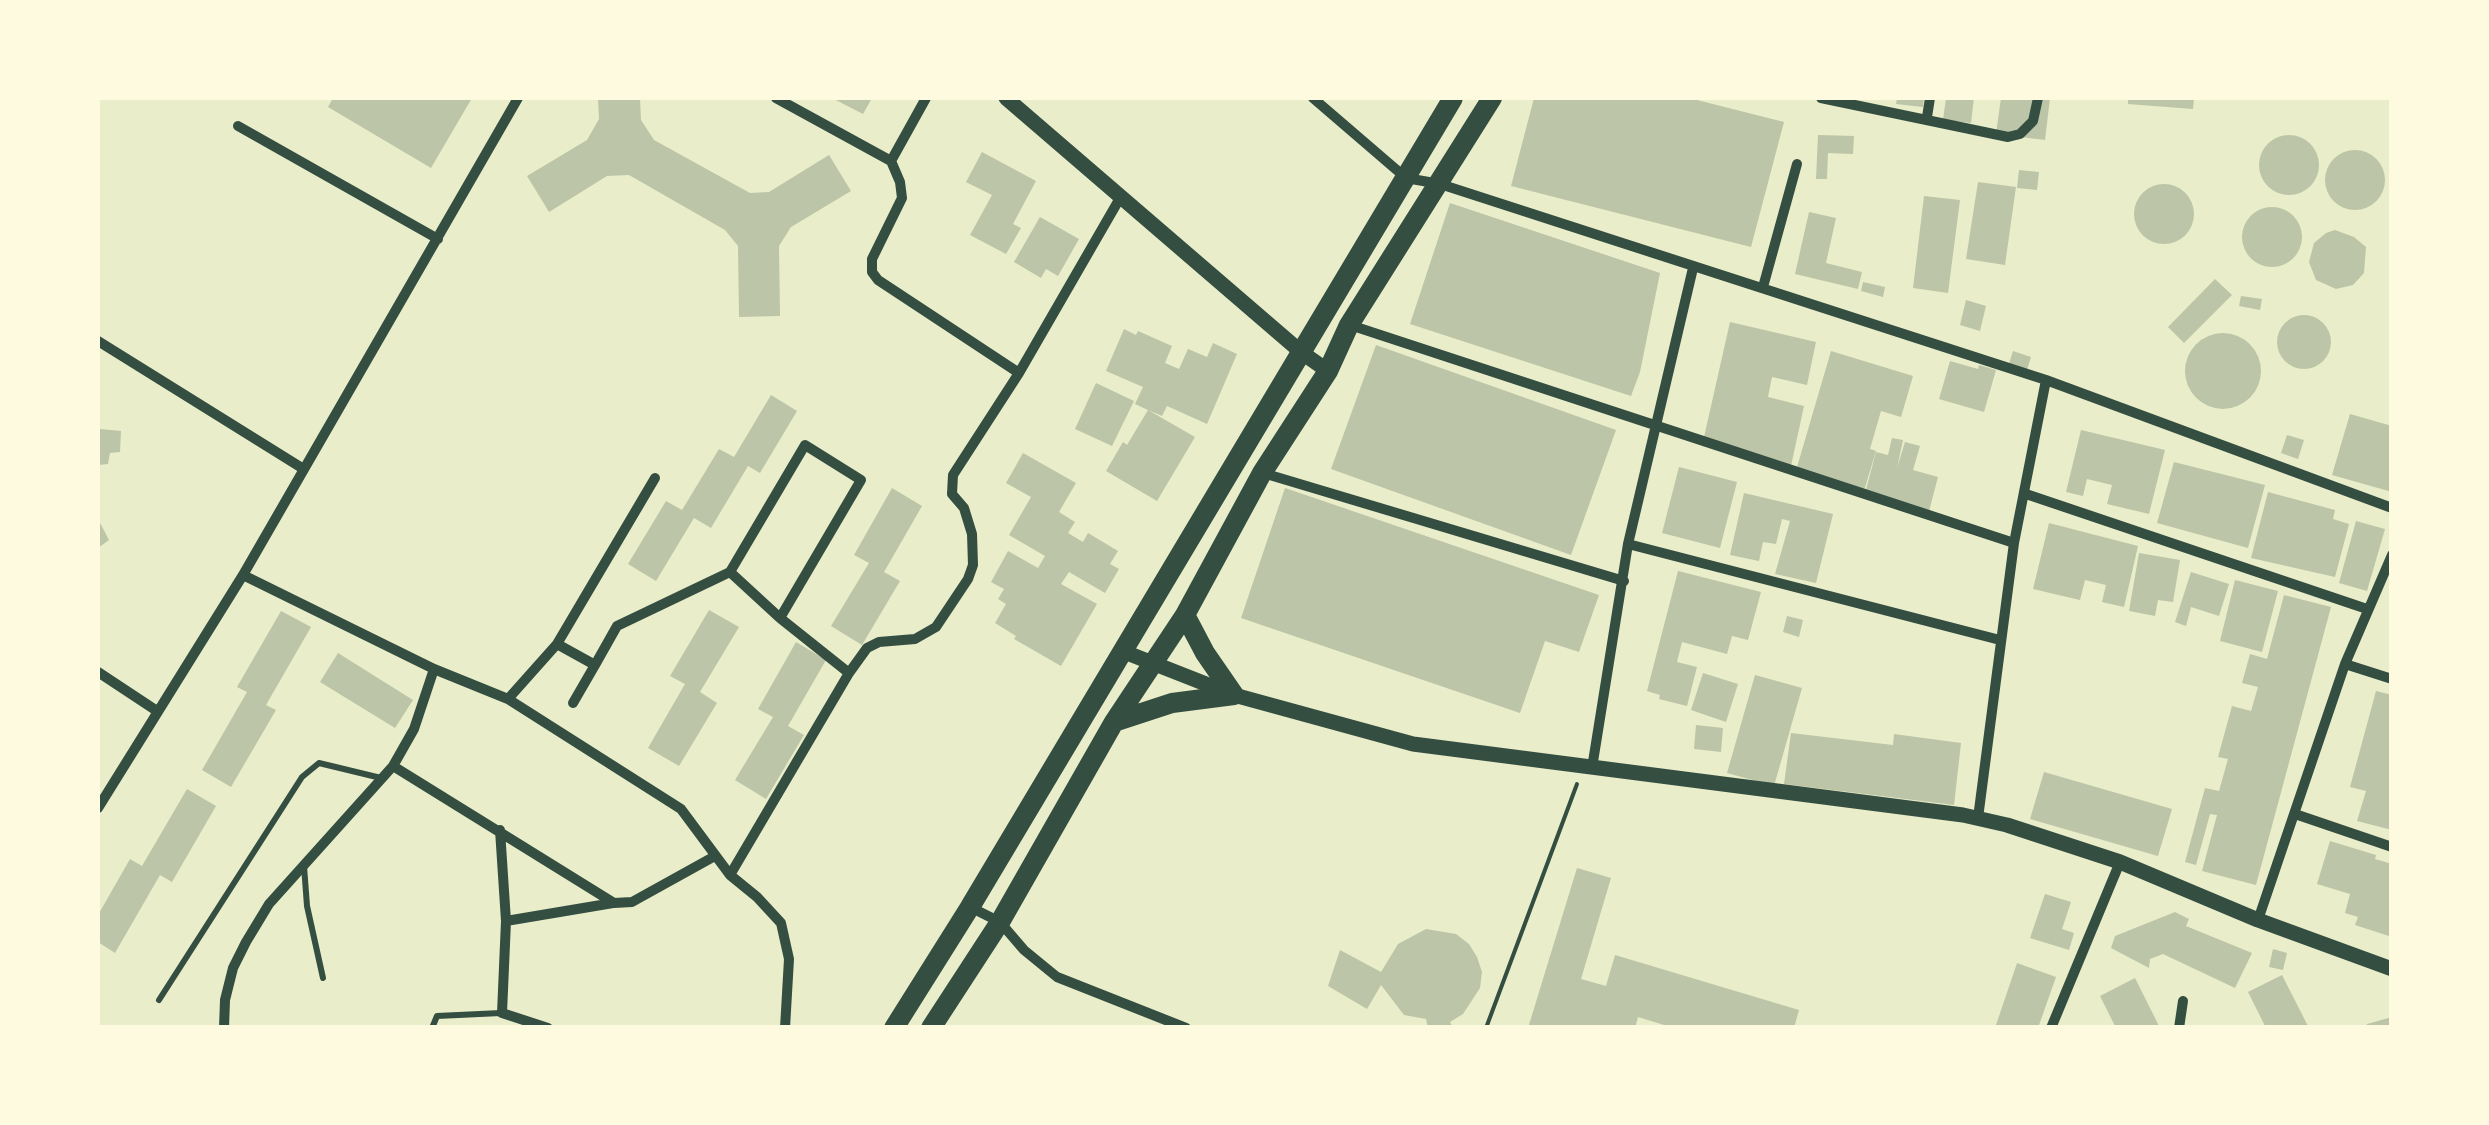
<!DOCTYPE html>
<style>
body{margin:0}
#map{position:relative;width:2489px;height:1125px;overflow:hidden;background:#e9edc9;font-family:Arial,sans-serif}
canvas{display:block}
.frame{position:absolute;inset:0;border:100px solid #fefae0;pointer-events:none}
</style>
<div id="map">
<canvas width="2489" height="1125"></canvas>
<div class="frame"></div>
</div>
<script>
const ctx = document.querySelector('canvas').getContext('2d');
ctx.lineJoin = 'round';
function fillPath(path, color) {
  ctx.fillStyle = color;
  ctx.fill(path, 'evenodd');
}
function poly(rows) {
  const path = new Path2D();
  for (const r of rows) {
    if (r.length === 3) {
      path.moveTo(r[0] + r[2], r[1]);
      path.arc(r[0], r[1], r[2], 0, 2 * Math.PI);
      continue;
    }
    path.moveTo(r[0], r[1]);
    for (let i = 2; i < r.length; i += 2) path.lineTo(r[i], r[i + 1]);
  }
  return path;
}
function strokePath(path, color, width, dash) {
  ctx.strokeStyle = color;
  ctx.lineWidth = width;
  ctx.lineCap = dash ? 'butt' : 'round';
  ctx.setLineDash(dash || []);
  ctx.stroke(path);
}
const building = poly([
 [333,98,472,98,431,168,328,107],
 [598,98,640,98,641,120,654,140,750,193,769,192,829,155,851,191,791,227,779,246,780,316,739,317,738,246,725,230,629,175,607,176,549,212,527,176,587,140,599,119],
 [832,98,872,98,863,114],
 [1534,98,1689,98,1784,122,1751,247,1511,186],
 [1897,98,1924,98,1923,107,1896,104],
 [1946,98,1974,98,1971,123,1943,120],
 [2001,98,2050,98,2045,140,1996,134],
 [2128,98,2194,98,2193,109,2128,104],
 [1818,135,1854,136,1853,154,1828,153,1827,179,1816,179],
 [2289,165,30],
 [2355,180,30],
 [982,152,1036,181,1013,224,1021,228,1006,254,970,235,992,195,966,182],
 [2019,170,2039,172,2037,190,2017,188],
 [1978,182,2016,187,2005,265,1966,259],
 [2164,214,30],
 [1924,196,1960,200,1948,293,1913,288],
 [1450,203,1660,273,1640,372,1631,396,1410,324],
 [2272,237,30],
 [1809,212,1836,218,1826,263,1862,272,1858,289,1795,274],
 [1040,217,1079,239,1058,276,1046,269,1041,278,1014,262],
 [2335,230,2354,237,2366,247,2364,273,2353,285,2336,289,2316,280,2309,262,2314,243,2326,233],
 [2215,279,2232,295,2184,343,2168,327],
 [1863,282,1885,287,1883,297,1861,291],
 [2241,296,2262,299,2260,310,2239,306],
 [1966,300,1986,306,1980,331,1960,325],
 [2304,342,27],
 [1730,322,1816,342,1807,385,1772,377,1768,397,1804,406,1791,466,1702,446],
 [1124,329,1136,335,1138,331,1172,346,1165,363,1179,369,1188,349,1207,357,1213,343,1237,354,1207,424,1167,406,1162,416,1148,410,1195,437,1157,501,1106,471,1123,442,1127,445,1148,410,1135,404,1143,387,1106,371],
 [2223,371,38],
 [1376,345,1616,430,1571,555,1331,469],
 [1831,351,1913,376,1901,417,1881,411,1870,449,1876,451,1863,494,1795,474],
 [2013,351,2031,357,2026,373,2008,367],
 [1950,361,1978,369,1979,365,1996,370,1984,412,1939,399],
 [1096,383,1134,401,1112,446,1075,429],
 [771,395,797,411,760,473,748,466,711,528,694,518,656,581,628,564,666,501,682,510,719,449,734,457],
 [2350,414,2392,426,2392,492,2332,475],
 [100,429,121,431,120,452,110,453,108,464,98,465,98,431],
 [2081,430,2165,450,2149,514,2107,504,2112,485,2087,479,2083,496,2066,492],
 [2287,435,2304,440,2298,459,2281,453],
 [1892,438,1903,440,1897,468,1905,442,1920,446,1913,470,1938,477,1928,515,1864,497,1876,452,1888,455],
 [1023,453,1076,483,1059,512,1075,522,1068,533,1083,542,1088,533,1118,551,1110,564,1119,569,1105,593,1069,572,1061,584,1097,604,1061,666,1014,639,1016,636,995,623,1006,604,998,599,1004,589,991,582,1008,551,1038,568,1045,556,1009,535,1031,497,1006,483],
 [2174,462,2265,485,2248,548,2157,523],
 [1679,467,1737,482,1720,548,1662,533],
 [892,488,922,506,884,572,900,581,862,645,831,626,869,563,854,555],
 [1285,488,1599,595,1579,652,1545,641,1520,713,1241,618],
 [2268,492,2335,510,2333,519,2349,524,2335,577,2251,558],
 [1744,493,1833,514,1816,583,1775,574,1790,521,1782,519,1776,544,1763,542,1759,561,1730,555],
 [98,519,109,540,98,548],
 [2356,521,2385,529,2367,591,2339,583],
 [2049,523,2138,546,2124,607,2102,602,2106,585,2085,580,2080,600,2033,589],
 [2139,553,2180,560,2173,602,2158,600,2155,616,2129,611],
 [1678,571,1761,592,1748,640,1732,636,1727,654,1682,642,1677,662,1697,667,1687,706,1659,699,1660,695,1647,691],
 [2191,572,2229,584,2219,616,2191,607,2186,626,2175,622],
 [2235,580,2278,591,2262,652,2220,641],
 [2284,595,2331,607,2256,885,2202,871,2217,815,2210,814,2196,865,2185,862,2205,788,2219,791,2228,759,2218,757,2232,706,2251,711,2258,687,2242,683,2250,654,2267,659],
 [709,610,739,627,700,692,717,703,679,766,648,748,685,684,670,676],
 [281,611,311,627,266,705,276,710,231,787,202,770,247,692,237,687],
 [1787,616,1803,620,1799,637,1783,632],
 [796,642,826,660,788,726,804,735,766,799,735,780,773,717,758,709],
 [338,653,413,700,395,728,320,682],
 [1703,673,1738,684,1726,722,1691,710],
 [1755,675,1802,688,1774,786,1727,773],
 [2376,691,2392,695,2392,830,2357,821,2366,791,2350,787],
 [1696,725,1723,728,1721,752,1694,749],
 [1791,733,1893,745,1894,734,1961,743,1954,805,1784,784],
 [2044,772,2172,809,2158,856,2030,819],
 [187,789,216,806,172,882,160,875,115,953,98,942,98,915,130,859,142,866],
 [2330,841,2376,855,2375,859,2392,864,2392,937,2355,925,2358,917,2345,913,2350,894,2317,884],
 [1577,868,1611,878,1581,979,1606,986,1615,955,1799,1010,1794,1028,1674,1028,1638,1017,1635,1028,1528,1028],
 [2045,894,2071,902,2062,929,2074,933,2069,950,2030,938],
 [2175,912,2189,919,2186,926,2252,953,2235,988,2163,954,2150,959,2149,968,2111,948,2115,936],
 [1426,929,1456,934,1469,944,1477,957,1482,972,1480,988,1463,1014,1450,1022,1453,1028,1428,1028,1426,1019,1404,1015,1381,985,1367,1009,1328,986,1340,950,1381,972,1398,944],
 [2273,949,2287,953,2283,970,2269,967],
 [2017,963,2056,977,2038,1028,1995,1028],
 [2282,975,2309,1028,2266,1028,2248,992],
 [2135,978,2160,1028,2116,1028,2100,996],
 [2392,1017,2392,1028,2365,1028,2367,1024]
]);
const path = poly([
 [1486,1028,1577,784]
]);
const service = poly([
 [304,866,307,906,323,978],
 [159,1000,302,777,319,763,381,778],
 [432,1028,437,1016,501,1013]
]);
const minor = poly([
 [776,98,891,161,926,98],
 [1313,98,1406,178,1440,184,2046,380,2392,508],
 [1821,98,2008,137,2020,134,2033,121,2038,98],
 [1927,117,1930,98],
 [238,126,438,239],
 [891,161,900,182,902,198,872,259,872,272,878,280,1019,373],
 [1763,287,1797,164],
 [1350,325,2014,543],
 [98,341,302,468],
 [1263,473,1624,581],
 [2026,494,2367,609],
 [1628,544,2000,640],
 [243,575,434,669,508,699,681,809,730,875,757,897,781,923,789,959,785,1028],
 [780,618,849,673],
 [557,644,595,665,573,703],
 [2345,664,2392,679],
 [595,665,617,626,730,572,805,445,861,480,780,618,730,572],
 [98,672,157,711],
 [508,699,557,644,655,478],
 [393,766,614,903,632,902,715,856],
 [1592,768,1628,544,1693,268],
 [98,808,243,575,518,98],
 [2295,814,2392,847],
 [1978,818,2014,543,2046,380],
 [500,830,506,921,502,1013,548,1028],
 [730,875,849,673,867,648,879,642,915,639,936,627,968,579,973,565,972,534,964,508,952,494,953,475,1019,373,1120,198],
 [970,907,1000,922,1024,950,1057,977,1186,1028],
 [2258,920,2345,664,2392,555],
 [506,921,613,903],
 [224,1028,225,1000,233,968,246,942,269,904,393,766,414,729,434,669],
 [2051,1028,2120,862],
 [2179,1028,2183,1001]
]);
const tertiary = poly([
 [1006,98,1301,352,1328,371],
 [1122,651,1234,695,1413,744,1963,815,2007,825,2120,862,2258,920,2392,969]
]);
const primary = poly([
 [1114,722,1172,703,1234,695,1205,653,1185,615],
 [894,1028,970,907,1453,98],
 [931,1028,1000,922,1114,722,1185,615,1262,473,1328,371,1349,325,1492,98]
]);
fillPath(building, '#bcc5a7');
strokePath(path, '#344e41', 4);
strokePath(service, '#344e41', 6);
strokePath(minor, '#344e41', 10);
strokePath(tertiary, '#344e41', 15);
strokePath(primary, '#344e41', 20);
</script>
